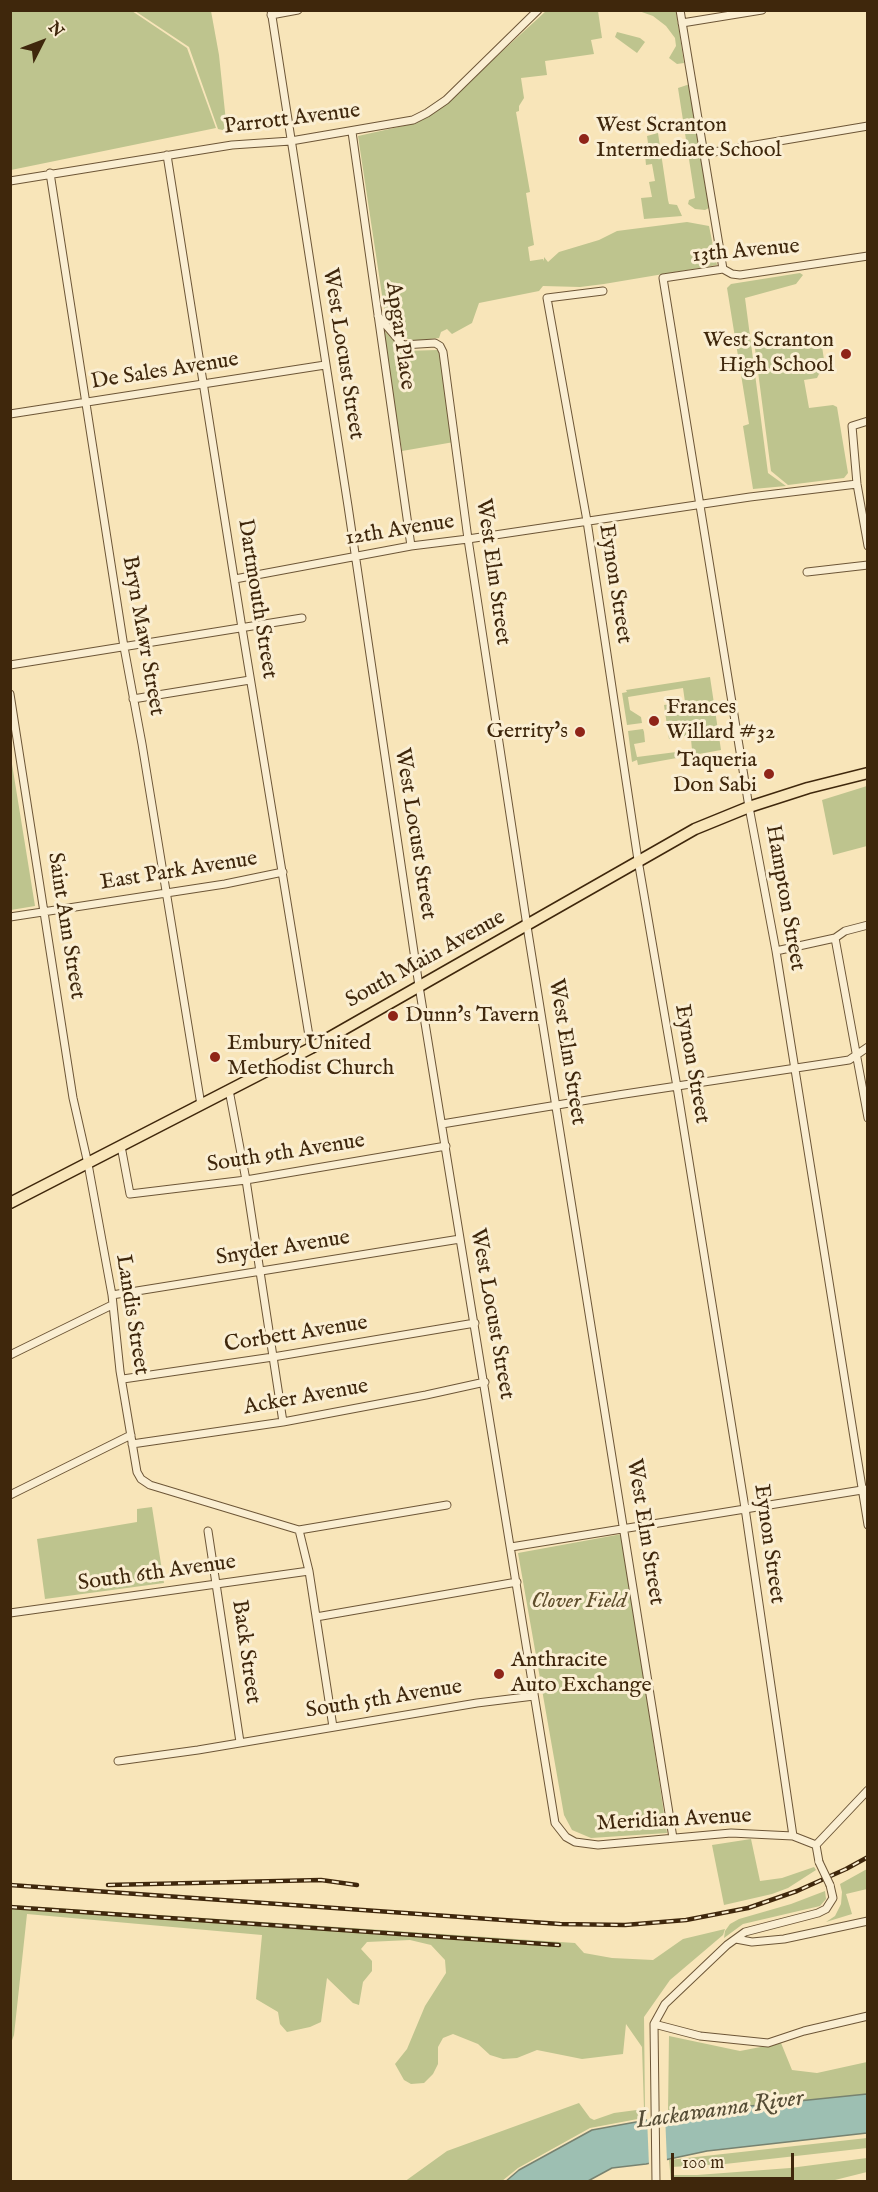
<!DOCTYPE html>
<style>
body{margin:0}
#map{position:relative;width:878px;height:2192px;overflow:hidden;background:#f8e5b9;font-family:"IM FELL English",serif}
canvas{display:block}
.frame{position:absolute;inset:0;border:12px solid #3f270c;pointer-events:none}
.north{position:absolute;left:12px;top:12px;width:60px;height:60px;-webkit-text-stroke:4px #faeed2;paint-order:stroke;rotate:48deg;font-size:16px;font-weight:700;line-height:24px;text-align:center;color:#3f270c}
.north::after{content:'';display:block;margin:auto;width:21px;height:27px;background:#3f270c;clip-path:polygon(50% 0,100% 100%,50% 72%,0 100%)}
.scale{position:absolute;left:671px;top:2153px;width:123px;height:27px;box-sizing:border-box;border:3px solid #3f270c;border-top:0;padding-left:8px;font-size:18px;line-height:21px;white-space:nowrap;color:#3f270c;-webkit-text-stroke:4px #faeed2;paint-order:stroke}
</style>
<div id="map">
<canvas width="878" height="2192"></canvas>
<div class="frame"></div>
<div class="north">N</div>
<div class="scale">100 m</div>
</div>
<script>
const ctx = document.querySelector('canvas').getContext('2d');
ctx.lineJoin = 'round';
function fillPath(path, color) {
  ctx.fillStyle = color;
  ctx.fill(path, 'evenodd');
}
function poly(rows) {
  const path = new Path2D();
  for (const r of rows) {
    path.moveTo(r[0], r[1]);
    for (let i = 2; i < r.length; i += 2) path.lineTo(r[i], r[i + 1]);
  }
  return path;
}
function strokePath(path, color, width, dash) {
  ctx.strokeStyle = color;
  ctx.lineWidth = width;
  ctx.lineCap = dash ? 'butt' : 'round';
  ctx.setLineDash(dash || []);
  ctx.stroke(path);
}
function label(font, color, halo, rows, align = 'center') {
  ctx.font = font + ' "IM FELL English",serif';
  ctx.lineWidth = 6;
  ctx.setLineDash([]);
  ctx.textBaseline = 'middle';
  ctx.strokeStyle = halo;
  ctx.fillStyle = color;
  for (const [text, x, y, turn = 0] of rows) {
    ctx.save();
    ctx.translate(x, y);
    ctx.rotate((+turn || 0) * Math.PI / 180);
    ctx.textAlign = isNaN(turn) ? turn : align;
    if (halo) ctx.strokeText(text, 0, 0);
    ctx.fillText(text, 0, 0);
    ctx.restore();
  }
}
const green = poly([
 [10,11,132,11,187,48,216,128,11,170],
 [135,11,211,11,219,55,227,131,218,129,189,47],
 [546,11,598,11,602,38,591,40,594,54,545,61,547,75,521,78,524,98,519,106,519,111,516,112,530,192,526,193,534,245,528,247,530,261,543,259,544,261,544,257,548,262,559,252,599,240,617,231,687,222,709,226,717,265,604,284,580,287,543,286,539,291,479,303,472,323,452,334,447,329,441,332,439,338,414,341,403,337,385,315,358,136,412,124,436,112],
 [639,11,676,11,684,63,677,64,669,58,676,46,675,38,666,26,653,16],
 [617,32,640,38,645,42,637,53,615,37],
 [690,84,711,207,705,210,695,209,688,204,689,200,695,198,678,88],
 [658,133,668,200,669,204,677,205,682,216,644,219,641,198,652,197,649,182,655,181,652,164,646,165,644,144,648,143,647,136],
 [800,273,803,275,796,284,745,298,768,473,786,486,753,489,743,426,749,424,727,288,731,284],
 [382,328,403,351,437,350,441,356,454,442,402,451],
 [820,333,826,373,819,374,817,378,804,380,809,408,833,405,837,407,848,473,844,478,788,485,771,471,754,341,797,334,798,338],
 [710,677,721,750,638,765,637,760,632,762,628,731,643,729,644,732,645,742,634,744,637,757,692,750,691,739,690,735,669,739,664,705,685,702,683,688,628,697,630,710,641,717,642,723,627,725,622,693,627,692,626,690],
 [11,758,35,906,11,910,10,910],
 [867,786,867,846,833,855,822,800],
 [152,1507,164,1583,45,1599,37,1539,137,1522,137,1509],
 [622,1534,667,1833,591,1838,572,1830,564,1815,518,1553],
 [751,1839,760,1881,782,1878,814,1867,816,1870,788,1888,772,1894,724,1905,712,1845],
 [867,1869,867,1889,846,1894,852,1914,826,1922,835,1916,841,1904,842,1892,840,1884],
 [825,1891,826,1899,820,1906,743,1924,724,1938,725,1931,730,1924,739,1919,791,1904],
 [11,1905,575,1943,584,1953,612,1958,653,1960,683,1939,725,1929,723,1935,670,1980,644,2017,645,2111,643,2118,590,2128,518,2168,502,2181,404,2182,447,2151,579,2103,590,2118,594,2120,614,2113,644,2109,642,2047,626,2024,623,2054,582,2059,537,2050,517,2058,503,2059,490,2055,478,2044,453,2034,443,2038,438,2047,438,2064,433,2074,424,2083,411,2084,404,2080,395,2064,407,2049,425,2006,446,1973,445,1960,431,1945,410,1940,367,1942,361,1949,372,1961,372,1971,363,1982,359,2005,353,2003,327,1978,321,2022,310,2027,287,2032,280,2024,278,2012,256,1999,262,1935,27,1914,14,2035,11,2043],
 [669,2036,740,2051,781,2043,792,2070,817,2073,867,2062,867,2098,740,2112,668,2112],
 [867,2138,867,2148,725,2164,671,2167,672,2175,697,2175,790,2168,867,2158,867,2172,831,2181,671,2181,669,2160]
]);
const water = poly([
 [867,2094,867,2133,707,2151,646,2164,612,2168,588,2181,505,2182,519,2170,592,2130,691,2112,867,2094]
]);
const pier = poly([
 [665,2114,667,2162,649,2166,647,2117]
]);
const street = poly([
 [271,10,348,506,419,986,555,1823,566,1837,575,1842,598,1845,731,1833,793,1836,816,1845],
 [680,10,723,269],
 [271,15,298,10],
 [682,23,762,10],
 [352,132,411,546],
 [702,154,868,126],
 [167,155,242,628,311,1048],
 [50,173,124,647,142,744,201,1105],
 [10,181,232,145,291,141,413,120,427,113,446,100,538,10],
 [868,256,740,275,732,274,723,269,663,278,749,807,776,951,868,1525],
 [603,291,547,298,587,521,638,860,677,1087,745,1508,793,1836],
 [378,316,403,345,435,343,440,346,443,352,468,539,527,926,673,1838],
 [10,414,325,365],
 [868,421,852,426,857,484,868,546],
 [807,572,868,565],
 [235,579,411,546,468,539,750,497,857,484],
 [10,665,302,618],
 [10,694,73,1098,88,1164,112,1295,120,1371,137,1472,141,1479,150,1485,299,1530,447,1505],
 [133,699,250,680],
 [10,917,225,884,283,872],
 [835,938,868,1118],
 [776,951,835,938,845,931,868,925],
 [229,1090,246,1180,283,1422],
 [442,1124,618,1095,849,1060,868,1047],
 [121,1146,130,1194,246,1180,446,1146],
 [112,1295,460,1239],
 [10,1355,112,1305],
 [123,1379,273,1357,475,1323],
 [132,1444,283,1422,426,1395,485,1382],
 [10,1495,131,1435],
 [299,1530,309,1571,333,1727],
 [208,1531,240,1742],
 [511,1547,868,1489],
 [10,1613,309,1571],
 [316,1617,517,1582],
 [118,1761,198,1750,477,1703,534,1696],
 [816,1845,868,1790],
 [816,1845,819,1862],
 [736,1939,752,1942,784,1939,868,1921],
 [654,2024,700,2036,768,2043,804,2031,868,2016],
 [656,2182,654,2024,665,2004,727,1945,745,1932,818,1913,826,1909,833,1898,830,1885]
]);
const primary = poly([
 [10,1203,311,1048,695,829,749,807,808,788,868,773]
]);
const rail = poly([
 [10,1885,560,1924,625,1925,686,1920,748,1908,797,1891,846,1869,868,1857],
 [108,1885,321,1880,357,1885],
 [10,1907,559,1945]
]);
const streetBridge = poly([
 [819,1862,830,1885]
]);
const markers = [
 [584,139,6,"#8f2418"],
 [846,354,6,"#8f2418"],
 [654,721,6,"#8f2418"],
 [580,732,6,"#8f2418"],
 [769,774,6,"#8f2418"],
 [393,1016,6,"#8f2418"],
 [215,1057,6,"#8f2418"],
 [499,1674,6,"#8f2418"]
];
const streetNames = [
 ["Parrott Avenue",292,120,-7],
 ["13th Avenue",746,252,-5],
 ["Apgar Place",399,336,82],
 ["West Locust Street",342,354,81],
 ["De Sales Avenue",165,372,-9],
 ["12th Avenue",400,531,-9],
 ["West Elm Street",492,572,82],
 ["Eynon Street",614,584,81],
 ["Dartmouth Street",256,599,81],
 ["Bryn Mawr Street",142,636,80],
 ["West Locust Street",414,834,81],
 ["East Park Avenue",179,872,-9],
 ["Hampton Street",784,898,80],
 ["Saint Ann Street",65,926,81],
 ["South Main Avenue",426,960,-29],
 ["West Elm Street",566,1052,81],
 ["Eynon Street",691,1064,80],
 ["South 9th Avenue",286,1154,-9],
 ["Snyder Avenue",283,1249,-9],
 ["West Locust Street",491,1314,80],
 ["Landis Street",131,1315,81],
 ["Corbett Avenue",296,1335,-9],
 ["Acker Avenue",306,1398,-10],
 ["West Elm Street",644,1532,81],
 ["Eynon Street",768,1544,82],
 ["South 6th Avenue",157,1574,-8],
 ["Back Street",245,1652,82],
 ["South 5th Avenue",384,1700,-9],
 ["Meridian Avenue",674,1821,-3]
];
const poiNames = [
 ["West Scranton",596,126],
 ["Intermediate School",596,151],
 ["West Scranton",834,341,"right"],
 ["High School",834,366,"right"],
 ["Frances",666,708],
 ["Willard #32",666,733],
 ["Gerrity's",568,732,"right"],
 ["Taqueria",757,761,"right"],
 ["Don Sabi",757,786,"right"],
 ["Dunn's Tavern",405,1016],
 ["Embury United",227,1044],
 ["Methodist Church",227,1069],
 ["Anthracite",511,1661],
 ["Auto Exchange",511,1686]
];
const parkNames = [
 ["Clover Field",579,1602]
];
const waterNames = [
 ["Lackawanna River",720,2111,-8]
];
fillPath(green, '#bec48e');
fillPath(water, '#9dbfb2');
strokePath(water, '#778270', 1.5);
fillPath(pier, '#f8e5b9');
strokePath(street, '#6d5637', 9);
strokePath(primary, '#3f270c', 13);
strokePath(street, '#faeed2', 7);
strokePath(primary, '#f8e5b9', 10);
strokePath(rail, '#3f270c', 4.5);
strokePath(rail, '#faeed2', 2, [7]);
strokePath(streetBridge, '#6d5637', 9, []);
strokePath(streetBridge, '#faeed2', 7);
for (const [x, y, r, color] of markers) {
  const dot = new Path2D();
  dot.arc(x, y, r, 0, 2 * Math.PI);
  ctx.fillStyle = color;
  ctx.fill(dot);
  strokePath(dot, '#faeed2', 2);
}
label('22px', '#3f270c', '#faeed2', streetNames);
label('22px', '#3f270c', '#faeed2', poiNames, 'left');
label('italic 22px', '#5f4e2c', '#faeed2', parkNames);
label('italic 24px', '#564d36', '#faeed2', waterNames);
</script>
